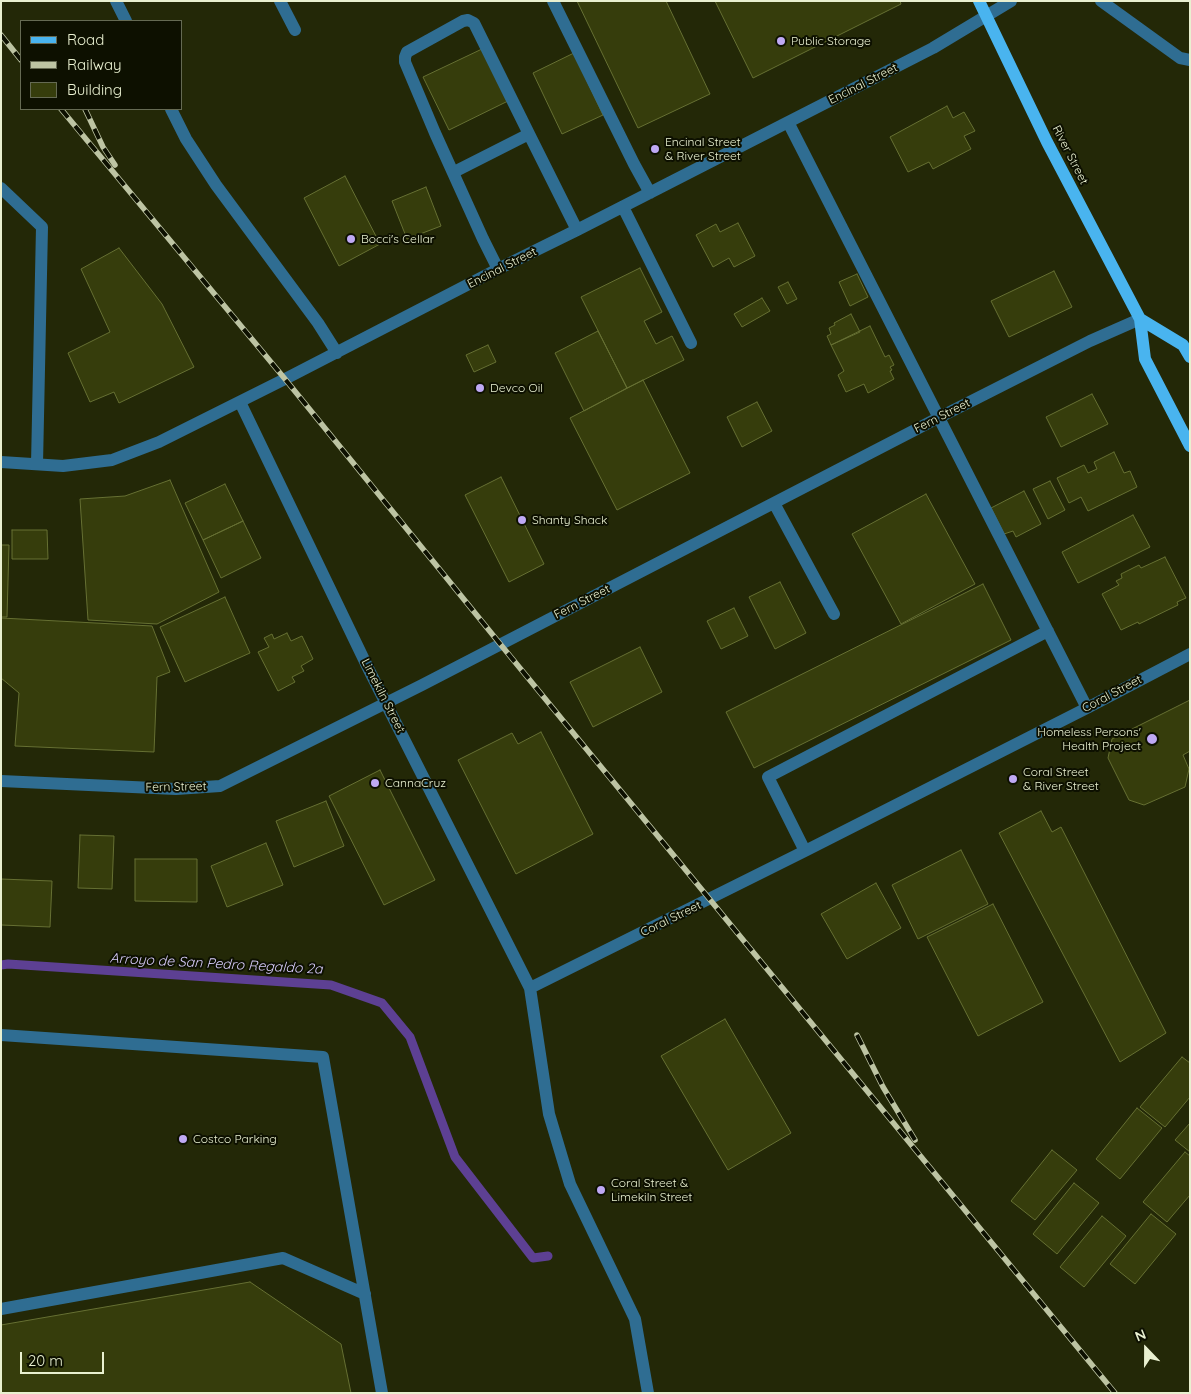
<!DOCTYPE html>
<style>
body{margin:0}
#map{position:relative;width:1191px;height:1394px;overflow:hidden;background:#232807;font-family:Quicksand,sans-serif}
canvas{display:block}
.frame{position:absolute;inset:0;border:2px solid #e9f0d0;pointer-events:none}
.legend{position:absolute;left:20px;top:20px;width:162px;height:90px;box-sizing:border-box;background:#0d1000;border:1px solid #656a53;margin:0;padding:6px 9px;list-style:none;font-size:15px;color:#e9f0d0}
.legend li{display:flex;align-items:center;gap:10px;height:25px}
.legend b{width:25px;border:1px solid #656a53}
.north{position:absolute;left:1121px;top:1324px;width:50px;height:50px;-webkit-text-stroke:4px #0d1000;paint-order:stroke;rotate:338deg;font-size:14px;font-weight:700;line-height:20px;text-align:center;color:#e9f0d0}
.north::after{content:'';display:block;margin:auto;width:18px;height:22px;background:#e9f0d0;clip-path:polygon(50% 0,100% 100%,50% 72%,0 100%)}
.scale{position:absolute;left:20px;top:1352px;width:84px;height:22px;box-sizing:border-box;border:2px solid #e9f0d0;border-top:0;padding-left:6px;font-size:15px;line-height:18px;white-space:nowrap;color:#e9f0d0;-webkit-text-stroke:4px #0d1000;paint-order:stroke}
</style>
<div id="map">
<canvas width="1191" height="1394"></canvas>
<div class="frame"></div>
<ul class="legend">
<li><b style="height:6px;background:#49b4ef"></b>Road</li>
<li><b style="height:6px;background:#bdc4a3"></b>Railway</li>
<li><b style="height:14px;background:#363d0c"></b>Building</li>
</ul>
<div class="north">N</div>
<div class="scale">20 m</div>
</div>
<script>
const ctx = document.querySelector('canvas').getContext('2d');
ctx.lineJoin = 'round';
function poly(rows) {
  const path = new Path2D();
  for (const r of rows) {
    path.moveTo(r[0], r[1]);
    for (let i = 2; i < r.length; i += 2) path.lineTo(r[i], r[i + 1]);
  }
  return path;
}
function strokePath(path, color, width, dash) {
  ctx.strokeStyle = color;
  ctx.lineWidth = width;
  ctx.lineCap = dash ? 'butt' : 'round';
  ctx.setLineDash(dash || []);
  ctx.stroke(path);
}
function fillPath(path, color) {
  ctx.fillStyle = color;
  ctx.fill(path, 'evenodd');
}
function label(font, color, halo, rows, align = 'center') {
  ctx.font = font + ' Quicksand,sans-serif';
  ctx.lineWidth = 4;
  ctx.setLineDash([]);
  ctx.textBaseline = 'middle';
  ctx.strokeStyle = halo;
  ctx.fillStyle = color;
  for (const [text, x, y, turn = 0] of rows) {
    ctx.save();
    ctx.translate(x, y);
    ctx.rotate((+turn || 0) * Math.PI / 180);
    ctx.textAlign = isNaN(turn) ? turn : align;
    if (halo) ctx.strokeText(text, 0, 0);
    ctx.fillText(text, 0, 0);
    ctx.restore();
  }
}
const stream = poly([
 [1,965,8,964,331,985,382,1003,410,1037,455,1157,533,1258,548,1256]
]);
const building = poly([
 [577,1,666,1,710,94,638,128,577,1],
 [715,1,900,1,901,4,753,78,715,1],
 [482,49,508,101,449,130,423,77,482,49],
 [574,53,603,115,562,134,533,73,574,53],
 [947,106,953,118,964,112,975,131,964,136,971,149,933,169,929,162,908,172,890,137,947,106],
 [345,176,380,244,339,266,304,198,345,176],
 [426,187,441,226,407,239,392,201,426,187],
 [738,223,755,256,734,267,729,258,713,267,696,235,716,224,720,232,738,223],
 [119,248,162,304,194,367,119,403,114,392,90,402,68,353,110,332,81,269,119,248],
 [640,268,662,312,644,321,656,344,672,336,684,360,627,388,581,297,640,268],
 [1054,271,1072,307,1009,337,991,301,1054,271],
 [857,274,868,297,850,306,839,282,857,274],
 [788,282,797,299,787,304,778,287,788,282],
 [762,298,770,311,742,327,734,314,762,298],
 [851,314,860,332,831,345,827,336,831,334,829,328,835,325,834,323,851,314],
 [870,326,885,357,889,355,894,365,890,367,892,370,890,371,894,379,868,393,864,384,846,392,838,375,844,371,831,345,870,326],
 [598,331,627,388,584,411,555,353,598,331],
 [488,345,496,362,474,372,466,355,488,345],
 [643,380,690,473,617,510,570,418,643,380],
 [1092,394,1108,424,1061,447,1046,417,1092,394],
 [757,402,772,431,742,447,727,417,757,402],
 [1114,452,1124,473,1130,471,1137,487,1088,511,1081,497,1069,503,1057,478,1084,465,1088,473,1097,469,1094,462,1114,452],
 [501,477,544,564,509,582,465,495,501,477],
 [170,480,219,592,157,624,88,620,80,499,125,496,170,480],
 [1050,481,1065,510,1048,519,1033,489,1050,481],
 [225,484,243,521,203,540,185,503,225,484],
 [1024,491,1041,524,1016,537,1013,531,1004,534,991,508,1024,491],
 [926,494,975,584,901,624,852,534,926,494],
 [1133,515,1150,547,1078,583,1062,552,1133,515],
 [243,521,261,558,221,578,203,540,243,521],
 [12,530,47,530,48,559,12,559,12,530],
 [1,545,9,545,7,617,1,617,1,545],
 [1165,557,1186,598,1177,602,1178,605,1139,624,1138,622,1121,630,1102,594,1119,585,1116,581,1122,578,1121,574,1139,565,1141,568,1165,557],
 [780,582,806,633,775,649,749,597,780,582],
 [983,584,1011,640,754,768,726,712,983,584],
 [225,597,250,653,185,682,160,627,225,597],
 [734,608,748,636,721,649,707,621,734,608],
 [1,618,152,626,170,672,157,677,154,752,15,746,19,693,1,678,1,618],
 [287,633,291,641,302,636,313,659,301,666,304,671,292,677,295,682,278,691,258,652,269,647,264,638,272,634,274,639,287,633],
 [640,647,662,692,593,727,570,682,640,647],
 [1190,700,1190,751,1183,755,1189,769,1185,787,1144,805,1129,800,1108,758,1112,739,1190,700],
 [541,732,593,834,516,874,458,760,512,733,518,744,541,732],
 [380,770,435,880,384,905,329,796,380,770],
 [326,801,344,846,294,867,276,821,326,801],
 [1041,811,1052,832,1061,827,1166,1033,1120,1062,999,833,1041,811],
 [80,835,114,836,112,889,78,888,80,835],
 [266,843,283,885,227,907,211,866,266,843],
 [961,850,988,904,918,939,892,885,961,850],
 [135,859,197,859,197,902,135,901,135,859],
 [1,879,52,881,50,927,1,925,1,879],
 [876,883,901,928,847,959,821,914,876,883],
 [993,904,1043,1002,978,1036,927,937,993,904],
 [725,1019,791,1133,728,1170,661,1056,725,1019],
 [1182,1057,1190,1063,1190,1097,1165,1127,1140,1107,1182,1057],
 [1137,1108,1162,1128,1120,1179,1096,1159,1137,1108],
 [1190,1123,1190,1152,1175,1140,1190,1123],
 [1052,1150,1077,1170,1035,1220,1011,1201,1052,1150],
 [1185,1152,1190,1156,1190,1195,1167,1222,1143,1202,1185,1152],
 [1074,1183,1099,1203,1057,1254,1033,1234,1074,1183],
 [1151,1214,1176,1234,1135,1284,1110,1264,1151,1214],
 [1102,1216,1126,1236,1084,1287,1060,1267,1102,1216],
 [250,1282,341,1344,351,1393,1,1393,1,1325,250,1282]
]);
const minor = poly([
 [116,1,126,21],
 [280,1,295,30],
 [553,1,634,164,650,193],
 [1101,1,1180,58,1190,60],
 [171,109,186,139,216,185,318,323,337,353],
 [788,122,1087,708],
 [454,172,529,134],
 [1,188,42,227,37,464],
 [623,207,691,343],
 [498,269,483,239,435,133,405,62,405,57,407,52,463,21,468,20,474,23,529,134,577,230],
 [240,402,369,670,530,988,549,1114,570,1184,635,1319,648,1393],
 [1,462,63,466,112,460,159,442,285,379,498,269,577,230,933,48,1011,1],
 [774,503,834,614],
 [1,781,176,789,220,786,422,685,938,418,1090,341,1140,319],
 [805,851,768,777,1048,631],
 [530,988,805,851,1087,708,1190,654],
 [1,1035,323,1057,382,1393],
 [1,1309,283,1258,365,1294]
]);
const major = poly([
 [979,1,1047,142,1140,319,1145,359,1190,446],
 [1140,319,1183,345,1190,357]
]);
const rail = poly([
 [1,35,21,60],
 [61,109,285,379,501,645,1115,1393],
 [85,109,103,147,115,165],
 [857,1035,883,1087,915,1140]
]);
const markers = [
 [781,41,5,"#bfa9f4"],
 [655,149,5,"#bfa9f4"],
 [351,239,5,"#bfa9f4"],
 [480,388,5,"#bfa9f4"],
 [522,520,5,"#bfa9f4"],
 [1152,739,6,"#bfa9f4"],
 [1013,779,5,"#bfa9f4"],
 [375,783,5,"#bfa9f4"],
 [183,1139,5,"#bfa9f4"],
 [601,1190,5,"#bfa9f4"]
];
const poiNames = [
 ["Public Storage",791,41],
 ["Encinal Street",665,142],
 ["& River Street",665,156],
 ["Bocci's Cellar",361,239],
 ["Devco Oil",490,388],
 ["Shanty Shack",532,520],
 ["Homeless Persons'",1141,732,"right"],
 ["Health Project",1141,746,"right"],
 ["Coral Street",1023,772],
 ["& River Street",1023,786],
 ["CannaCruz",385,783],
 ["Costco Parking",193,1139],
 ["Coral Street &",611,1183],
 ["Limekiln Street",611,1197]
];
const streetNames = [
 ["Encinal Street",863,84,-27],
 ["River Street",1070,155,63],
 ["Encinal Street",502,268,-27],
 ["Fern Street",942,416,-27],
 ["Fern Street",582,602,-27],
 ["Coral Street",1112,694,-28],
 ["Limekiln Street",383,696,63],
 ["Fern Street",176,787,-1],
 ["Coral Street",671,919,-26]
];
const waterNames = [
 ["Arroyo de San Pedro Regaldo 2a",216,964,3]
];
strokePath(stream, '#5d4093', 9);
fillPath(building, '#363d0c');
strokePath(building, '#667033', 1);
strokePath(minor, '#2f6d92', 12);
strokePath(major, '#49b4ef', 12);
strokePath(rail, '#bdc4a3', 5.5);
strokePath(rail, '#0d1000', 4, [11]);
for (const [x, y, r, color] of markers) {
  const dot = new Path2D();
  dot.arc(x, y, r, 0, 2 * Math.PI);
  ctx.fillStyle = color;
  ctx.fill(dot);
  strokePath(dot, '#0d1000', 2);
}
label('12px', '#e9f0d0', '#0d1000', poiNames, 'left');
label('12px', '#e9f0d0', '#0d1000', streetNames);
label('italic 14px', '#d8ccfa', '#0d1000', waterNames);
</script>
